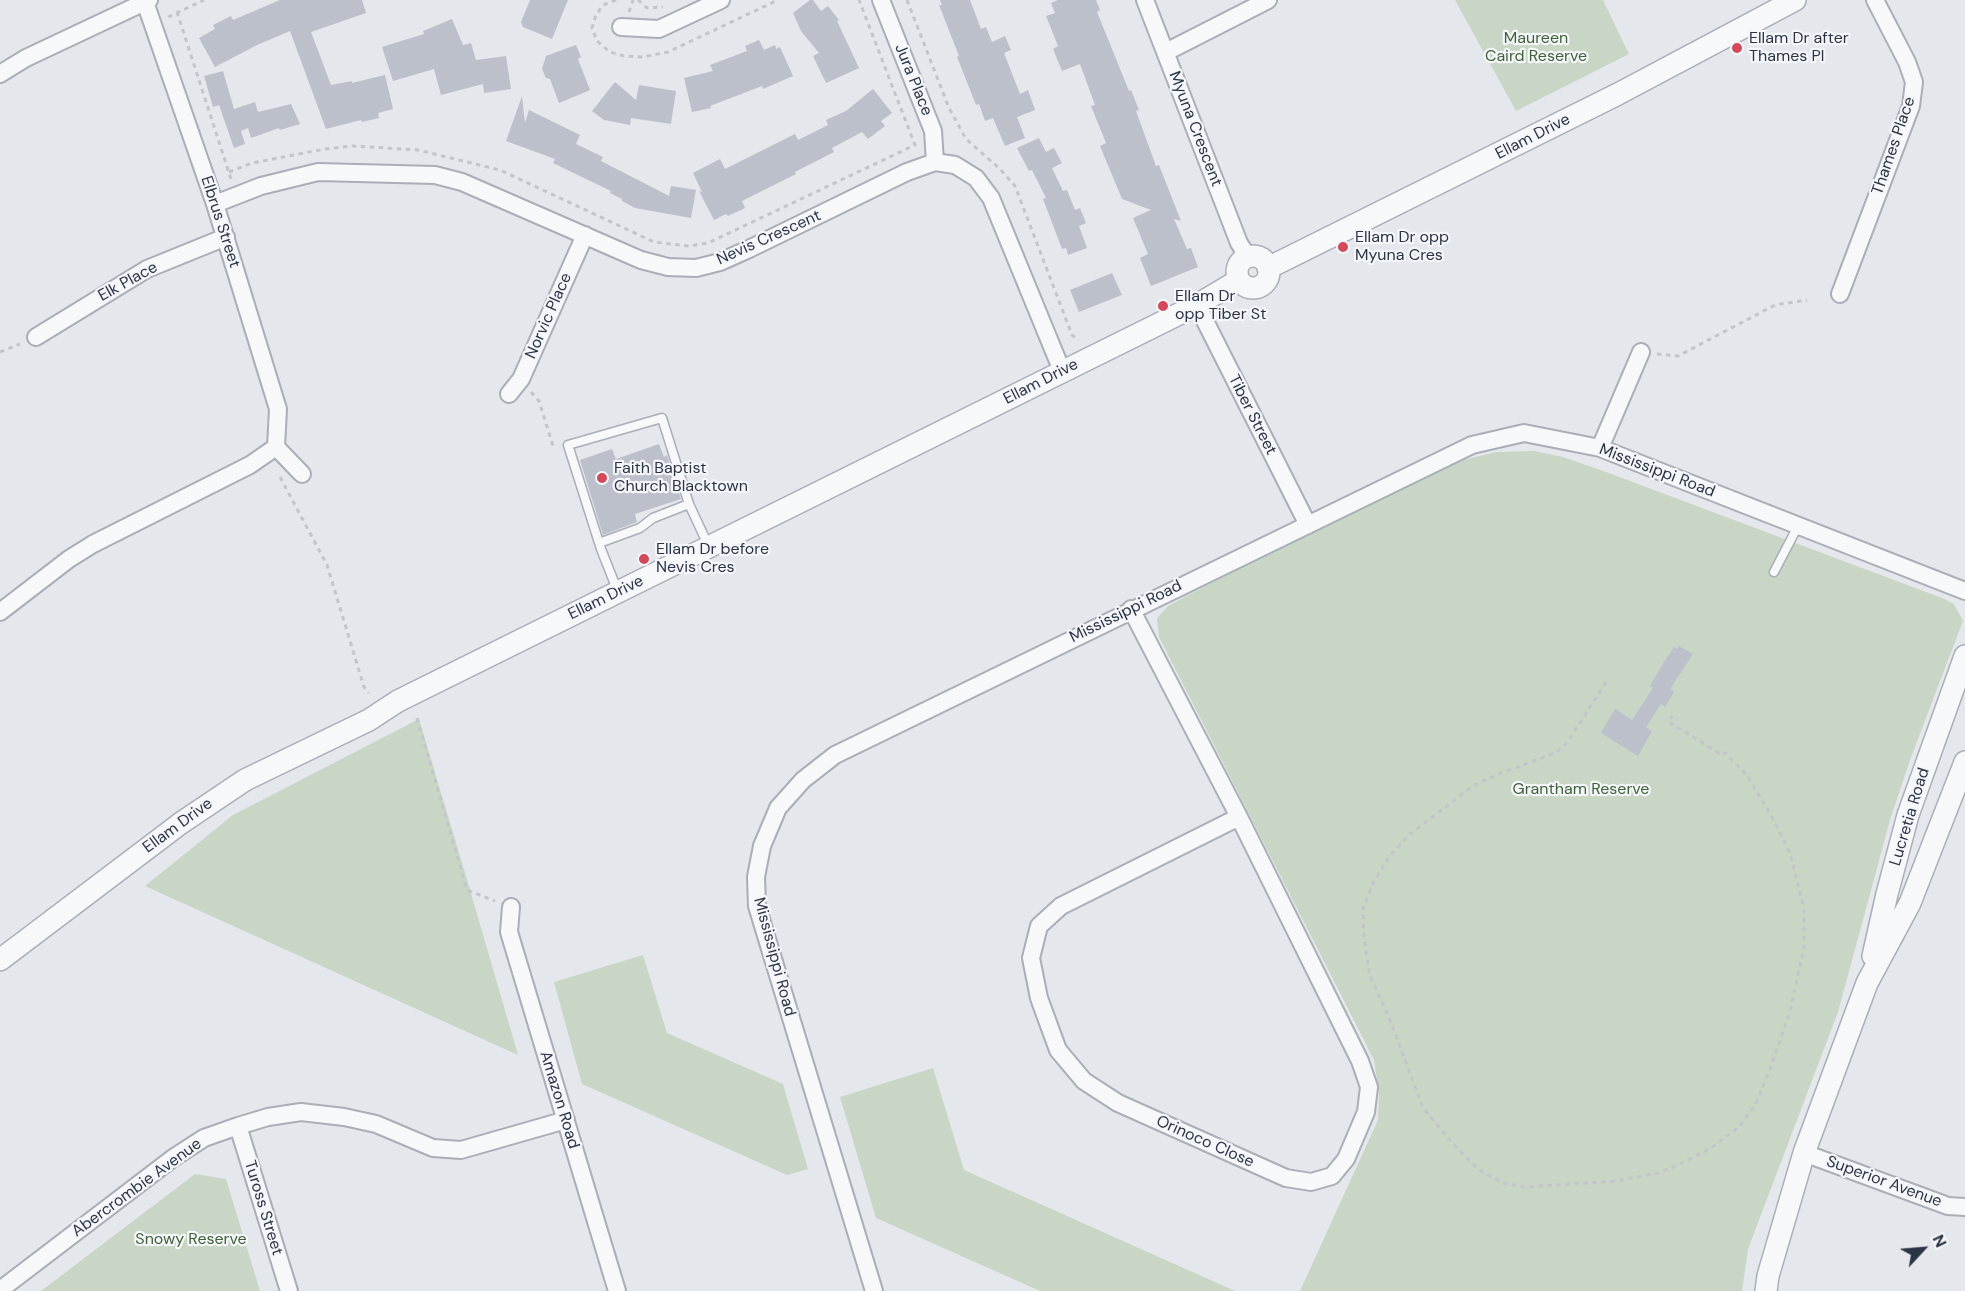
<!DOCTYPE html>
<style>
body{margin:0}
#map{position:relative;width:1965px;height:1291px;overflow:hidden;background:#e4e7ec;font-family:"DM Sans",sans-serif}
canvas{display:block}
.north{position:absolute;left:1893px;top:1219px;width:60px;height:60px;-webkit-text-stroke:4px #f4f6f9;paint-order:stroke;rotate:64deg;font-size:16px;font-weight:700;line-height:24px;text-align:center;color:#2b3445}
.north::after{content:'';display:block;margin:auto;width:21px;height:27px;background:#2b3445;clip-path:polygon(50% 0,100% 100%,50% 72%,0 100%)}
</style>
<div id="map">
<canvas width="1965" height="1291"></canvas>
<div class="north">N</div>
</div>
<script>
const ctx = document.querySelector('canvas').getContext('2d');
ctx.lineJoin = 'round';
function fillPath(path, color) {
  ctx.fillStyle = color;
  ctx.fill(path, 'evenodd');
}
function poly(rows) {
  const path = new Path2D();
  for (const r of rows) {
    if (r.length === 3) {
      path.moveTo(r[0] + r[2], r[1]);
      path.arc(r[0], r[1], r[2], 0, 2 * Math.PI);
      continue;
    }
    path.moveTo(r[0], r[1]);
    for (let i = 2; i < r.length; i += 2) path.lineTo(r[i], r[i + 1]);
  }
  return path;
}
function strokePath(path, color, width, dash) {
  ctx.strokeStyle = color;
  ctx.lineWidth = width;
  ctx.lineCap = dash ? 'butt' : 'round';
  ctx.setLineDash(dash || []);
  ctx.stroke(path);
}
function label(font, color, halo, rows, align = 'center') {
  ctx.font = font + ' "DM Sans",sans-serif';
  ctx.lineWidth = 4.5;
  ctx.setLineDash([]);
  ctx.textBaseline = 'middle';
  ctx.strokeStyle = halo;
  ctx.fillStyle = color;
  for (const [text, x, y, turn = 0] of rows) {
    ctx.save();
    ctx.translate(x, y);
    ctx.rotate((+turn || 0) * Math.PI / 180);
    ctx.textAlign = isNaN(turn) ? turn : align;
    if (halo) ctx.strokeText(text, 0, 0);
    ctx.fillText(text, 0, 0);
    ctx.restore();
  }
}
const green = poly([
 [1455,0,1603,0,1629,54,1516,111],
 [1534,451,1563,457,1606,472,1942,598,1954,604,1963,621,1910,760,1890,820,1838,1012,1748,1249,1742,1291,1300,1291,1378,1120,1379,1092,1374,1060,1159,637,1157,618,1168,606,1186,596,1426,474,1455,462,1496,452],
 [419,719,468,883,518,1055,145,886,233,815],
 [643,955,667,1033,783,1084,808,1169,787,1175,582,1084,554,982],
 [933,1068,964,1170,1235,1291,1040,1291,876,1218,840,1097],
 [195,1174,226,1179,260,1291,41,1291]
]);
const building = poly([
 [280,0,362,0,366,13,311,32,331,85,352,81,352,83,385,75,393,109,378,113,379,118,362,122,361,120,326,129,290,31,257,45,215,67,199,38,215,29,213,25,231,16,233,20],
 [530,0,568,0,552,39,523,27,521,22],
 [810,0,813,0,821,11,828,6,839,20,837,21,859,68,826,83,813,56,819,53,801,31,793,13],
 [940,0,970,0,981,29,986,27,992,42,1005,36,1011,50,1004,53,1020,94,1028,90,1035,110,1017,117,1025,138,1005,146,993,118,985,121,979,104,976,105,957,57,959,56,939,5,942,5],
 [1058,0,1096,0,1100,10,1097,12,1129,91,1131,90,1139,110,1136,111,1156,166,1159,165,1181,221,1174,219,1187,249,1191,248,1198,267,1151,286,1140,258,1148,254,1133,218,1151,210,1122,199,1100,146,1106,143,1091,106,1095,105,1080,64,1062,71,1053,49,1058,46,1046,16,1055,13,1051,3],
 [452,19,463,45,471,43,476,60,506,56,511,89,484,93,483,84,441,95,434,69,393,81,382,47,424,34,423,31],
 [759,40,764,50,775,45,776,49,780,47,793,76,763,89,762,86,710,106,711,108,692,112,684,78,713,71,710,65,747,51,745,46],
 [576,45,581,57,578,59,590,90,559,103,550,79,546,78,542,69,546,56],
 [223,71,234,109,255,102,258,112,291,104,300,124,280,130,279,128,251,138,248,128,241,131,245,144,234,148,219,105,213,107,204,76],
 [615,82,636,100,639,85,676,91,671,124,631,118,630,125,604,120,592,111],
 [873,89,892,113,881,121,885,126,868,139,862,132,832,148,834,152,795,172,796,174,742,201,745,208,728,216,726,214,714,220,699,191,702,192,693,173,720,159,725,169,795,134,798,140,828,125,826,120,846,111],
 [522,96,525,123,529,110,580,135,576,144,603,157,601,161,669,196,671,186,696,190,691,218,635,208,622,201,622,199,610,193,611,191,553,163,555,159,506,141],
 [1039,138,1046,152,1054,148,1062,163,1052,168,1063,191,1067,190,1075,210,1080,208,1086,223,1079,226,1087,248,1068,255,1066,248,1062,249,1043,199,1046,198,1032,170,1029,171,1017,148],
 [1112,273,1122,295,1079,312,1070,290],
 [659,444,664,457,667,455,681,499,635,514,637,522,603,535,580,460,612,449,616,459],
 [1679,646,1693,654,1670,689,1674,692,1665,707,1661,704,1646,727,1652,731,1638,756,1601,733,1615,709,1632,720,1653,688,1650,686,1664,662,1674,647,1677,649]
]);
const path = poly([
 [616,0,603,5,596,15,592,28,597,41,610,52,624,56,643,57,668,52,778,0],
 [638,0,647,8,663,7],
 [907,0,949,108,966,139,1000,169,1015,186,1072,335,1079,340],
 [177,12,231,179],
 [629,12,633,0],
 [168,17,204,0],
 [229,172,252,163,325,149,353,146,418,150,500,170,654,242,689,246,708,243,915,145,859,0],
 [0,352,20,344],
 [1657,354,1678,356,1775,305,1807,300],
 [531,392,539,401,554,449],
 [280,477,327,565,364,687,369,693],
 [1606,682,1567,743,1557,752,1494,776,1473,786,1410,834,1389,857,1372,885,1363,909,1364,939,1370,976,1389,1017,1423,1108,1453,1144,1479,1170,1503,1183,1525,1187,1617,1181,1658,1173,1678,1165,1711,1148,1739,1127,1756,1104,1770,1069,1790,1012,1804,947,1804,908,1790,853,1772,817,1746,774,1726,754,1722,751,1719,753,1669,722,1672,716],
 [417,718,467,890,495,901]
]);
const service = poly([
 [599,543,640,528,653,518,689,504],
 [1774,572,1798,526],
 [618,592,601,549,568,445,662,418,689,504,709,547]
]);
const minor = poly([
 [881,0,933,131,935,162],
 [1145,0,1239,243,1248,257],
 [621,27,659,29,721,0],
 [1166,52,1268,0],
 [0,74,26,58,149,0],
 [215,204,261,186,318,172,435,175,462,182,641,260,668,267,696,268,720,262,749,249,907,172,935,162,955,165,976,178,991,198,1062,371],
 [1840,294,1911,106,1914,82,1907,62,1875,0],
 [1197,305,1308,525],
 [36,337,147,269,226,237],
 [509,394,521,379,585,235],
 [276,447,302,474],
 [1600,448,1641,352],
 [1131,609,1239,817,1360,1061,1369,1087,1366,1112,1346,1159,1332,1176,1311,1182,1286,1178,1118,1103,1084,1081,1058,1050,1039,998,1031,958,1039,926,1061,906,1239,817],
 [0,612,69,559,93,544,250,465,276,447,278,409,215,204,145,2],
 [511,907,509,932,617,1291],
 [238,1126,289,1291],
 [1804,1153,1948,1206,1965,1207],
 [0,1290,173,1158,204,1138,238,1126,268,1117,301,1112,344,1117,376,1124,433,1148,461,1150,566,1120],
 [874,1291,757,906,756,877,762,846,778,808,803,780,835,755,1472,445,1524,433,1600,448,1965,591]
]);
const tertiary = poly([
 [1253,272,16],
 [1268,268,1618,94,1795,0],
 [1873,956,1887,894,1908,815,1965,656],
 [0,960,181,823,245,780,369,720,398,701,1197,305,1239,280],
 [1766,1291,1768,1276,1804,1153,1867,983,1910,903,1965,762]
]);
const markers = [
 [1737,48,6,"#d1495b"],
 [1343,247,6,"#d1495b"],
 [1163,306,6,"#d1495b"],
 [602,478,6,"#d1495b"],
 [644,559,6,"#d1495b"]
];
const parkNames = [
 ["Maureen",1536,39],
 ["Caird Reserve",1536,57],
 ["Grantham Reserve",1581,790],
 ["Snowy Reserve",191,1240]
];
const poiNames = [
 ["Ellam Dr after",1749,39],
 ["Thames Pl",1749,57],
 ["Ellam Dr opp",1355,238],
 ["Myuna Cres",1355,256],
 ["Ellam Dr",1175,297],
 ["opp Tiber St",1175,315],
 ["Faith Baptist",614,469],
 ["Church Blacktown",614,487],
 ["Ellam Dr before",656,550],
 ["Nevis Cres",656,568]
];
const streetNames = [
 ["Jura Place",913,80,68],
 ["Myuna Crescent",1195,129,69],
 ["Ellam Drive",1533,137,-27],
 ["Thames Place",1894,146,-71],
 ["Elbrus Street",220,222,72],
 ["Nevis Crescent",769,238,-24],
 ["Elk Place",128,282,-29],
 ["Norvic Place",549,316,-66],
 ["Ellam Drive",1041,382,-27],
 ["Tiber Street",1252,415,63],
 ["Mississippi Road",1657,471,21],
 ["Ellam Drive",606,598,-26],
 ["Mississippi Road",1126,612,-26],
 ["Lucretia Road",1910,817,-73],
 ["Ellam Drive",178,826,-36],
 ["Mississippi Road",774,957,75],
 ["Amazon Road",559,1100,73],
 ["Orinoco Close",1205,1142,24],
 ["Superior Avenue",1884,1182,20],
 ["Abercrombie Avenue",137,1188,-36],
 ["Tuross Street",263,1208,73]
];
fillPath(green, '#c9d6c5');
fillPath(building, '#bbc0ca');
strokePath(service, '#a9aeb7', 11);
strokePath(minor, '#a9aeb7', 20);
strokePath(tertiary, '#a9aeb7', 24);
strokePath(path, '#c2c5cb', 3, [4.5, 4.5]);
strokePath(service, '#f7f8fa', 8);
strokePath(minor, '#f7f8fa', 16);
strokePath(tertiary, '#f7f8fa', 21);
for (const [x, y, r, color] of markers) {
  const dot = new Path2D();
  dot.arc(x, y, r, 0, 2 * Math.PI);
  ctx.fillStyle = color;
  ctx.fill(dot);
  strokePath(dot, '#f4f6f9', 2);
}
label('16px', '#3f6138', '#f4f6f9', parkNames);
label('16px', '#2b3445', '#f4f6f9', poiNames, 'left');
label('16px', '#2b3445', '#f4f6f9', streetNames);
</script>
